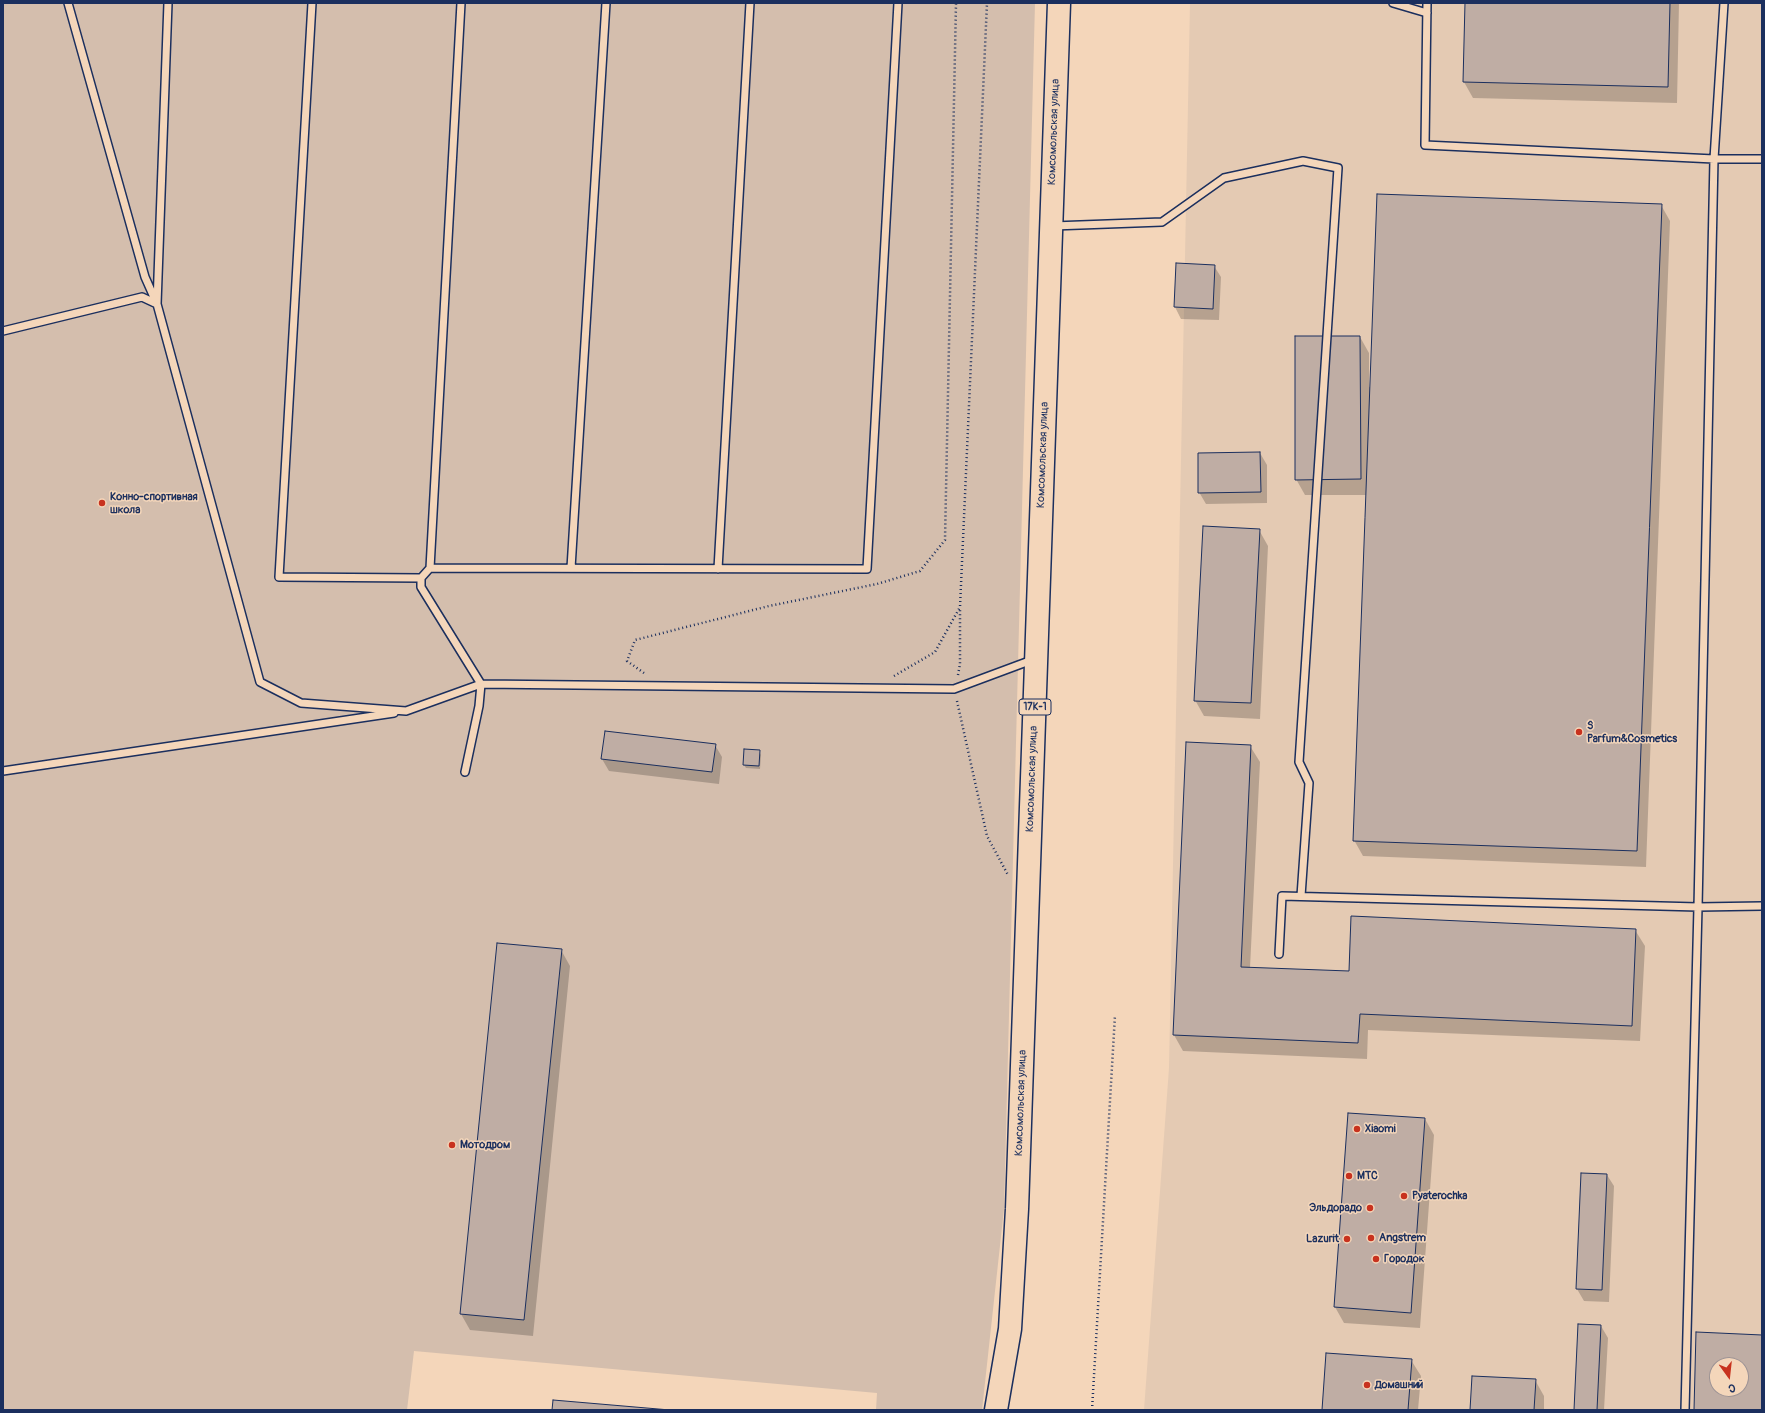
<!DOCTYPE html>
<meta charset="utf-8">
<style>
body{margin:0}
#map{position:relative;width:1765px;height:1413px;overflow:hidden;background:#f4d6ba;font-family:Pangolin,sans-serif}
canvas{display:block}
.frame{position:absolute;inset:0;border:4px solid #1b2f5e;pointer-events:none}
.north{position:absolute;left:1709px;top:1357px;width:40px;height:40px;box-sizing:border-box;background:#f4d6ba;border:1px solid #9d9395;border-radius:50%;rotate:165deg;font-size:11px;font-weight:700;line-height:16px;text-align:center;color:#1b2f5e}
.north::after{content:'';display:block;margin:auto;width:14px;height:18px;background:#c8321e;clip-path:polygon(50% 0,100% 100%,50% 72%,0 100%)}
</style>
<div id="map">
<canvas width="1765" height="1413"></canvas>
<div class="frame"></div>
<div class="north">С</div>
</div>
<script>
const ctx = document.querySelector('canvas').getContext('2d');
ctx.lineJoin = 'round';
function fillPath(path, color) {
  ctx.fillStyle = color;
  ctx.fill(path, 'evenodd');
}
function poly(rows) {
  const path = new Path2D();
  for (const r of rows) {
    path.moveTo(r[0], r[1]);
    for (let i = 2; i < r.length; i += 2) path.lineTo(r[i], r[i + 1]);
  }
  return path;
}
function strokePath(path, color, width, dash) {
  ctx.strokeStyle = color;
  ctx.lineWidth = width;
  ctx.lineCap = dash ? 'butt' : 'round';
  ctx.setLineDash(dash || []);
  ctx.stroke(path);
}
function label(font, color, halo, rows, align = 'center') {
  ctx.font = font + ' Pangolin,sans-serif';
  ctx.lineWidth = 3;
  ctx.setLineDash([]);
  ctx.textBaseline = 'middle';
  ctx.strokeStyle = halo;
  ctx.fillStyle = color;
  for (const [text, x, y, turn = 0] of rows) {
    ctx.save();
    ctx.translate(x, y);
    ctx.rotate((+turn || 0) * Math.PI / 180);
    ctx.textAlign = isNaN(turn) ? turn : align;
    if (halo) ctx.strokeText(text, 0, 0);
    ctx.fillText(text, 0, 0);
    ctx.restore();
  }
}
const built = poly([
 [1190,3,1762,3,1762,1410,1144,1410,1169,1068],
 [1717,1365,1741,1365,1741,1389,1717,1389]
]);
const green = poly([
 [3,3,1035,3,1004,1209,982,1410,876,1410,877,1393,414,1351,407,1410,3,1410]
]);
const shadow = poly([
 [1466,3,1679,3,1677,103,1473,98,1464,82],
 [1661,205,1670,221,1646,867,1363,856,1354,840,1367,495,1305,495,1296,479,1360,337,1369,353,1369,387,1371,387],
 [1214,266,1221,277,1219,320,1181,319,1175,307],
 [1260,453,1267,465,1267,503,1206,504,1199,492],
 [1259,530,1268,546,1260,719,1204,716,1195,700],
 [715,745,722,757,719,784,609,771,602,759],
 [1250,746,1260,762,1250,968,1350,972,1635,930,1645,946,1640,1041,1368,1030,1367,1059,1183,1051,1174,1035],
 [759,751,761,755,760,769,746,768,744,765],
 [561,950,570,966,533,1336,470,1330,461,1314],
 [1425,1119,1434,1135,1420,1328,1344,1323,1335,1307],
 [1607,1175,1614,1186,1609,1302,1584,1301,1577,1289],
 [1601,1326,1608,1338,1604,1410,1575,1410],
 [1411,1360,1421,1376,1418,1410,1323,1410],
 [1535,1380,1544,1396,1544,1410,1471,1410]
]);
const building = poly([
 [1465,3,1670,3,1668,87,1463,82,1465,3],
 [1377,194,1662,204,1637,851,1353,841,1377,194],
 [1176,263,1215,265,1213,309,1174,307,1176,263],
 [1295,336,1360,336,1361,479,1295,480,1295,336],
 [1260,452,1261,492,1198,493,1198,453,1260,452],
 [1203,526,1260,529,1251,703,1194,701,1203,526],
 [605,731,716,744,712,772,601,759,605,731],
 [1186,742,1251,745,1241,967,1349,971,1351,916,1636,929,1632,1026,1360,1014,1358,1043,1173,1035,1186,742],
 [744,749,760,750,759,766,743,765,744,749],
 [497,943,562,949,524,1320,460,1314,497,943],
 [1348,1113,1425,1118,1411,1313,1334,1307,1348,1113],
 [1581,1173,1607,1174,1602,1290,1576,1289,1581,1173],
 [1578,1324,1601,1325,1597,1410,1574,1410,1578,1324],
 [1696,1332,1762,1335,1762,1410,1694,1410,1696,1332],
 [1717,1365,1741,1365,1741,1389,1717,1389,1717,1365],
 [1326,1353,1412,1359,1408,1410,1322,1410,1326,1353],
 [1472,1376,1536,1379,1534,1410,1470,1410,1472,1376],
 [553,1400,670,1410,552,1410,553,1400]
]);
const path = poly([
 [644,673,627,661,635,640,769,606,877,584,920,571,945,540,956,3],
 [958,675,960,664,960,608],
 [894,676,935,652,960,607,987,3],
 [957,701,987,836,1008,875],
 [1092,1410,1115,1015]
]);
const service = poly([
 [168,3,157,304,260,682,301,703,406,711,481,684,954,689,1032,660],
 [312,3,279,577,421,578],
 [461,3,430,568,421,578,421,587,481,684,479,706,465,772],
 [1393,3,1427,13],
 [1427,3,1425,145,1714,159,1762,159],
 [1724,3,1714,159,1698,907,1762,906],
 [1053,226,1162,222,1224,178,1303,161,1338,168,1299,762,1309,783,1301,896],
 [3,331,142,297,157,304,145,277,68,3],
 [430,568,867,569,898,3],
 [571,568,606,3],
 [718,569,750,3],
 [3,771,394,713],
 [1279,954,1282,896,1698,907,1685,1410]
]);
const primary = poly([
 [996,1410,1010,1329,1017,1209,1059,3]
]);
const markers = [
 [102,503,4,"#c8321e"],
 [1579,732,4,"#c8321e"],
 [1357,1129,4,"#c8321e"],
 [452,1145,4,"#c8321e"],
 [1349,1176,4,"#c8321e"],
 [1404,1196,4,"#c8321e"],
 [1370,1208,4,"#c8321e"],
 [1371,1238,4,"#c8321e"],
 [1347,1239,4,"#c8321e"],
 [1376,1259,4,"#c8321e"],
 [1367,1385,4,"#c8321e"]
];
const shields = [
 [1035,707,32]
];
const shieldNames = [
 ["17К-1",1035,707]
];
const streetNames = [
 ["Комсомольская улица",1054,132,-88],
 ["Комсомольская улица",1043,455,-88],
 ["Комсомольская улица",1032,779,-88],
 ["Комсомольская улица",1021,1103,-88]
];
const poiNames = [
 ["Конно-спортивная",110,497],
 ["школа",110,510],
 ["S",1587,726],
 ["Parfum&Cosmetics",1587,739],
 ["Xiaomi",1365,1129],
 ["Мотодром",460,1145],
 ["МТС",1357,1176],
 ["Pyaterochka",1412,1196],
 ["Эльдорадо",1362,1208,"right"],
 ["Angstrem",1379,1238],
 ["Lazurit",1339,1239,"right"],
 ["Городок",1384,1259],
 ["Домашний",1375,1385]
];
fillPath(built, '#e4cab3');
fillPath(green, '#d4bead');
fillPath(shadow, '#0003');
fillPath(building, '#bfada4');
strokePath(building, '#1b2f5e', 1);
strokePath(service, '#1b2f5e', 10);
strokePath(primary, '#1b2f5e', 25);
strokePath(path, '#1b2f5e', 2.5, [1, 3]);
strokePath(service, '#f4d6ba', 7);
strokePath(primary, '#f4d6ba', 22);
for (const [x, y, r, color] of markers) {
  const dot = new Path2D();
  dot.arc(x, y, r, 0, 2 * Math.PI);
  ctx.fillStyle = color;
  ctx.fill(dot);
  strokePath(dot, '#f4d6ba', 1.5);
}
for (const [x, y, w] of shields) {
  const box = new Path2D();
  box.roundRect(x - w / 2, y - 8, w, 16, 3);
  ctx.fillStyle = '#f4d6ba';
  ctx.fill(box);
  strokePath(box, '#1b2f5e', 1);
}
label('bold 10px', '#1b2f5e', null, shieldNames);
label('11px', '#1b2f5e', '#f4d6ba', streetNames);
label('bold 11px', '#1b2f5e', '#f4d6ba', poiNames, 'left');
</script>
